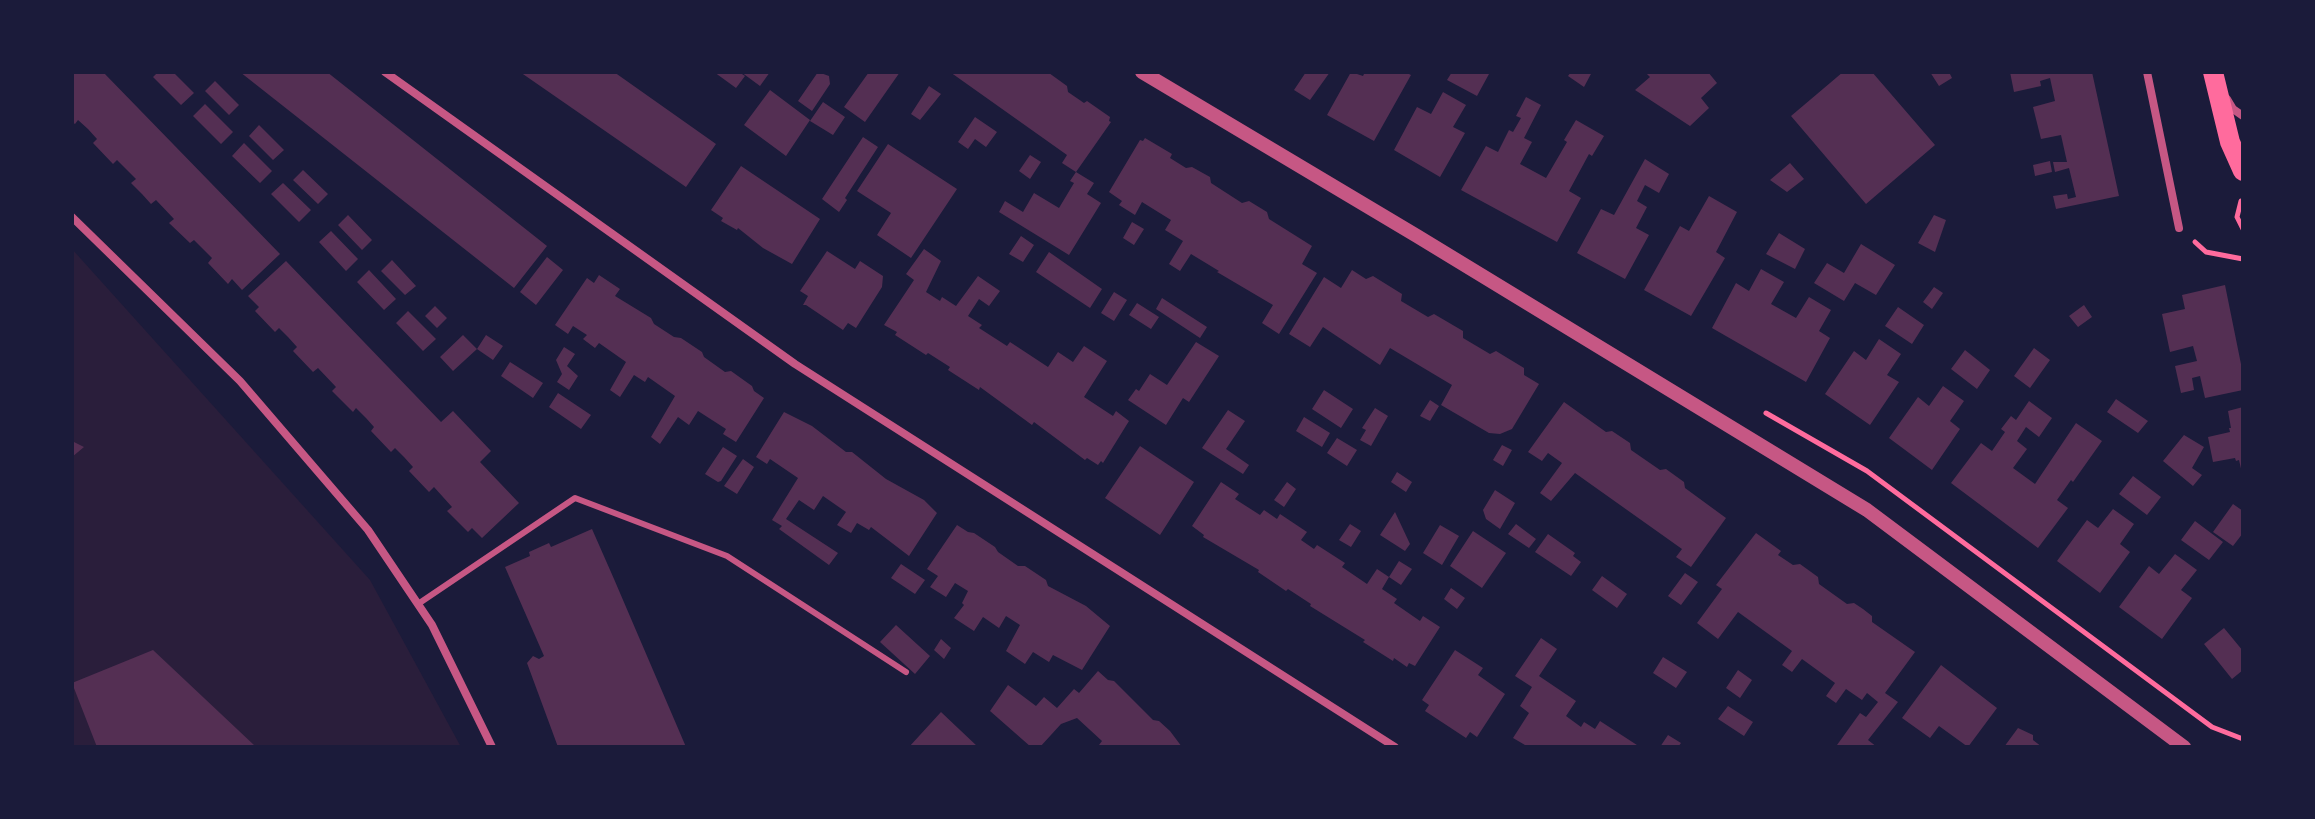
<!DOCTYPE html>
<style>
body{margin:0}
#map{position:relative;width:2315px;height:819px;overflow:hidden;background:#1b1b3a;font-family:Cabin,sans-serif}
canvas{display:block}
.frame{position:absolute;inset:0;border:74px solid #1b1b3a;pointer-events:none}
</style>
<div id="map">
<canvas width="2315" height="819"></canvas>
<div class="frame"></div>
</div>
<script>
const ctx = document.querySelector('canvas').getContext('2d');
ctx.lineJoin = 'round';
function fillPath(path, color) {
  ctx.fillStyle = color;
  ctx.fill(path, 'evenodd');
}
function poly(rows) {
  const path = new Path2D();
  for (const r of rows) {
    path.moveTo(r[0], r[1]);
    for (let i = 2; i < r.length; i += 2) path.lineTo(r[i], r[i + 1]);
  }
  return path;
}
function strokePath(path, color, width, dash) {
  ctx.strokeStyle = color;
  ctx.lineWidth = width;
  ctx.lineCap = dash ? 'butt' : 'round';
  ctx.setLineDash(dash || []);
  ctx.stroke(path);
}
const green = poly([
 [72,249,370,580,461,747,72,747]
]);
const building = poly([
 [72,72,103,72,280,254,242,290,232,279,228,284,208,263,212,258,194,240,190,243,169,223,174,219,156,200,151,204,142,194,131,183,136,179,117,160,113,164,93,143,97,139,88,129,78,120,75,124,72,122],
 [158,72,173,72,194,93,181,105,153,77],
 [240,72,327,72,547,246,514,288],
 [520,72,614,72,716,144,686,187],
 [714,72,739,72,745,76,736,88],
 [741,72,770,72,760,86],
 [818,72,829,76,830,84,812,111,798,101],
 [869,72,900,72,865,122,844,107],
 [950,72,1049,73,1067,86,1068,92,1084,103,1087,101,1110,117,1109,121,1111,122,1076,172,1062,163,1067,155],
 [1306,72,1330,72,1310,100,1294,90],
 [1351,72,1363,76,1365,72,1405,72,1411,75,1374,141,1327,115],
 [1452,72,1485,72,1489,74,1477,96,1447,80],
 [1571,72,1592,72,1584,87,1568,76],
 [1645,72,1708,72,1717,83,1701,98,1709,108,1690,126,1635,90,1650,77],
 [1843,72,1872,72,1935,145,1866,204,1791,116],
 [1930,72,1949,72,1952,78,1939,86],
 [2010,72,2092,72,2119,196,2056,209,2053,196,2067,194,2068,199,2076,197,2069,168,2055,172,2053,162,2067,162,2061,135,2041,139,2033,107,2055,101,2050,78,2040,81,2041,86,2014,92],
 [215,81,239,105,229,115,205,91],
 [929,86,941,94,920,120,911,114],
 [770,90,810,120,786,156,744,125],
 [1443,92,1466,105,1453,127,1465,133,1440,177,1394,150,1417,107,1431,114],
 [1526,97,1541,105,1524,138,1532,142,1520,164,1546,178,1567,142,1564,140,1576,120,1604,136,1592,156,1589,154,1569,191,1581,198,1557,242,1461,190,1486,146,1498,152,1509,130,1513,132,1521,118,1516,116],
 [823,102,845,117,833,135,810,121],
 [205,104,233,132,221,144,193,116],
 [975,117,997,132,986,147,975,139,968,149,958,142],
 [259,125,284,150,273,160,249,136],
 [863,137,878,147,845,198,847,200,839,212,822,199],
 [1145,138,1172,154,1170,158,1186,168,1192,167,1210,177,1211,183,1242,203,1249,201,1267,212,1269,219,1312,246,1302,264,1317,273,1279,334,1262,323,1273,305,1217,272,1219,271,1191,254,1180,271,1169,264,1183,241,1165,230,1171,220,1142,202,1135,215,1119,205,1122,201,1109,192,1140,140,1143,141],
 [244,143,272,171,260,183,232,156],
 [888,144,957,189,911,258,877,235,891,213,857,191],
 [1030,155,1041,162,1030,179,1019,171],
 [1645,159,1669,174,1659,193,1645,185,1637,201,1647,207,1636,228,1649,235,1625,279,1577,253,1601,209,1614,215],
 [2050,161,2052,172,2035,176,2033,165],
 [1790,163,1804,179,1787,192,1770,180],
 [741,166,820,219,792,264,763,248,738,228,737,230,721,221,723,218,711,210],
 [303,170,328,194,318,204,293,180],
 [1076,172,1094,183,1087,194,1101,203,1069,255,999,212,1005,201,1023,212,1034,193,1059,208,1074,183,1070,181],
 [283,183,311,210,299,222,271,194],
 [1709,196,1737,212,1716,252,1725,258,1691,316,1644,290,1680,226,1689,231],
 [348,215,372,240,362,250,338,225],
 [1934,215,1946,220,1935,252,1918,243],
 [1132,222,1144,229,1134,245,1123,238],
 [331,231,358,259,346,271,319,242],
 [1779,233,1805,249,1795,269,1766,254],
 [1021,236,1034,245,1023,262,1009,254],
 [1861,244,1895,265,1876,295,1855,283,1844,301,1814,283,1827,263,1844,273],
 [924,249,941,261,926,292,940,301,942,297,956,306,978,276,1000,291,989,306,979,299,968,316,982,325,979,328,1007,346,1010,342,1048,367,1058,352,1073,362,1084,346,1107,361,1084,397,1113,416,1116,411,1129,421,1103,463,1101,461,1098,465,1087,458,1085,460,1034,422,1032,425,980,387,979,390,948,370,950,367,928,353,926,355,895,335,897,332,884,325,914,280,906,274],
 [827,251,855,269,860,261,883,276,882,287,856,328,848,323,843,330,806,305,803,305,808,296,800,291],
 [1049,252,1102,289,1090,308,1036,272],
 [547,257,563,270,536,305,520,292],
 [392,260,416,286,405,295,381,271],
 [286,261,441,422,453,411,491,451,480,462,519,503,482,538,472,528,468,532,447,511,452,507,434,487,429,492,409,471,413,467,404,457,395,448,391,452,371,431,374,427,366,418,356,408,353,412,332,391,336,387,318,368,313,372,293,351,297,347,288,337,279,328,275,332,255,311,259,307,248,296],
 [1761,269,1784,282,1771,304,1796,318,1809,297,1831,310,1819,331,1830,338,1806,382,1712,328,1736,283,1749,291],
 [369,270,396,299,384,310,357,282],
 [1352,270,1366,279,1373,276,1402,294,1401,301,1428,317,1434,314,1463,331,1463,338,1490,354,1496,351,1524,368,1524,375,1539,384,1512,429,1500,434,1489,433,1441,405,1452,385,1390,348,1380,365,1323,327,1310,347,1289,334,1324,277,1341,288],
 [599,275,620,289,615,296,651,318,654,324,674,337,681,338,702,352,704,357,725,372,731,371,752,386,754,391,764,398,736,442,723,434,726,429,698,411,689,425,678,417,660,444,651,437,675,396,648,377,645,382,634,375,620,397,610,390,626,362,599,343,595,348,583,339,587,335,573,326,568,334,555,325,587,278,594,283],
 [2225,285,2243,374,2243,390,2205,398,2200,376,2192,378,2194,390,2181,393,2175,366,2197,361,2193,346,2170,352,2162,314,2185,309,2182,295],
 [1934,287,1943,293,1932,309,1923,302],
 [1114,292,1127,300,1114,321,1101,313],
 [1162,298,1207,327,1200,338,1156,309],
 [1137,303,1159,317,1151,329,1129,315],
 [2084,305,2092,317,2078,327,2069,316],
 [435,306,447,318,437,328,425,316],
 [1898,307,1924,325,1912,344,1885,326],
 [408,311,436,339,423,351,396,323],
 [463,335,477,349,486,335,503,346,493,360,477,349,453,371,440,357],
 [1879,339,1901,354,1887,375,1899,382,1870,425,1825,394,1854,351,1866,360],
 [1196,342,1219,356,1189,402,1183,398,1166,425,1128,400,1136,389,1139,391,1150,374,1167,385],
 [564,347,575,354,567,366,578,376,569,390,557,382,562,374,556,360],
 [2034,348,2050,360,2030,388,2014,376],
 [1965,350,1990,370,1977,389,1951,369],
 [510,362,543,383,533,398,501,376],
 [1943,386,1964,401,1950,421,1960,429,1932,470,1889,438,1918,397,1929,406],
 [1324,390,1353,409,1341,428,1312,409],
 [558,393,591,415,581,429,549,407],
 [2116,399,2148,421,2138,433,2107,412],
 [1430,400,1439,406,1430,421,1420,416],
 [2029,401,2052,418,2039,437,2026,427,2017,441,2027,449,2013,468,2035,484,2076,423,2102,441,2073,482,2071,480,2057,500,2068,508,2038,548,1951,483,1981,443,1992,451,2005,432,2001,429,2011,416,2016,420],
 [1564,402,1606,432,1612,431,1630,443,1631,450,1660,470,1666,469,1684,482,1685,488,1726,518,1691,567,1676,557,1682,549,1575,473,1551,501,1540,493,1562,463,1548,453,1542,461,1528,452],
 [2243,407,2243,472,2242,473,2239,460,2236,461,2235,458,2213,462,2208,437,2230,432,2229,428,2231,428,2228,411],
 [1375,408,1388,416,1371,446,1360,440,1366,430,1362,428],
 [1228,410,1245,421,1226,449,1249,465,1243,474,1202,448],
 [784,412,812,426,846,452,852,452,886,479,924,500,937,513,909,556,871,527,869,530,857,523,851,533,837,525,846,512,823,496,814,510,799,500,786,519,838,553,829,565,779,529,782,526,772,520,798,478,770,459,767,464,756,457],
 [1304,417,1330,433,1322,447,1296,431],
 [2184,435,2204,447,2192,468,2202,475,2193,486,2163,461],
 [1337,438,1357,450,1347,466,1327,453],
 [72,441,84,447,72,457],
 [1502,445,1512,450,1503,466,1493,460],
 [1140,446,1194,482,1160,535,1105,498],
 [723,447,737,456,721,481,718,482,705,474],
 [743,459,754,467,737,494,724,486],
 [1397,472,1412,482,1406,492,1391,482],
 [2133,476,2161,497,2147,515,2119,494],
 [1221,482,1239,494,1235,499,1260,515,1264,510,1277,519,1280,514,1307,532,1301,540,1314,549,1317,545,1345,563,1342,567,1367,584,1377,569,1389,577,1382,589,1397,599,1394,603,1420,621,1423,616,1440,627,1415,666,1409,663,1407,667,1394,658,1393,661,1363,642,1365,640,1310,606,1311,604,1288,589,1286,591,1258,572,1259,570,1203,537,1204,535,1192,526],
 [1287,482,1296,489,1284,507,1274,500],
 [1495,490,1515,503,1500,529,1486,519,1483,510],
 [2233,504,2243,511,2243,533,2233,546,2213,532],
 [2113,509,2134,524,2120,544,2130,552,2100,593,2057,561,2087,520,2098,528],
 [1395,512,1410,544,1405,551,1380,535],
 [2195,521,2223,542,2209,560,2181,540],
 [1350,524,1361,531,1351,547,1339,540],
 [1516,524,1536,539,1529,548,1508,534],
 [957,525,968,532,974,533,995,547,998,552,1018,566,1025,566,1046,580,1048,586,1086,606,1110,626,1082,670,1053,655,1049,662,1033,652,1025,664,1006,651,1020,625,1006,616,999,628,983,617,974,631,954,618,964,605,962,603,968,591,955,583,946,597,930,587,938,576,927,569],
 [1440,525,1459,536,1442,565,1423,553],
 [592,529,614,579,686,747,558,747,527,663,533,656,539,659,544,656,505,567,530,556,529,552,549,543,551,547],
 [1473,531,1506,553,1482,588,1450,566],
 [1756,533,1781,551,1778,555,1793,565,1800,564,1818,577,1819,584,1847,604,1854,603,1863,609,1872,616,1872,622,1915,652,1885,693,1898,702,1868,740,1877,747,1840,747,1837,745,1860,713,1866,717,1878,702,1867,693,1862,700,1846,689,1836,703,1826,696,1835,683,1802,659,1792,672,1782,665,1792,651,1738,612,1718,639,1697,623,1722,589,1716,585],
 [1548,534,1575,553,1573,556,1581,562,1571,576,1535,552],
 [2175,554,2197,570,2181,590,2192,598,2162,639,2119,607,2149,566,2159,574],
 [1399,561,1412,569,1401,585,1389,577],
 [901,564,925,580,915,594,891,578],
 [1685,573,1698,582,1681,605,1668,596],
 [1602,576,1627,594,1617,608,1592,590],
 [1451,588,1465,598,1457,609,1444,599],
 [896,625,930,656,915,674,880,642],
 [2224,628,2243,651,2243,670,2232,679,2204,644],
 [1541,638,1557,649,1539,676,1576,701,1566,716,1581,727,1584,722,1595,729,1600,721,1640,747,1523,747,1525,745,1513,738,1529,713,1520,706,1532,687,1515,676],
 [941,639,951,648,944,659,934,650],
 [153,650,255,746,97,747,72,683],
 [1455,650,1483,668,1478,675,1505,694,1477,737,1470,732,1466,738,1425,711,1429,705,1422,700],
 [1663,657,1687,672,1676,688,1653,673],
 [1941,665,1997,708,1968,747,1939,726,1930,738,1902,718],
 [1738,670,1752,680,1740,698,1726,688],
 [1098,671,1108,680,1114,681,1153,720,1159,721,1170,731,1182,747,1101,747,1099,745,1102,741,1077,718,1061,724,1040,747,1031,747,990,711,1008,685,1036,706,1044,697,1057,708,1074,689,1079,693],
 [1728,706,1753,722,1744,736,1718,719],
 [941,712,978,747,909,747],
 [2018,728,2033,735,2033,740,2042,747,2004,747],
 [1668,735,1681,743,1678,747,1660,747]
]);
const path = poly([
 [2241,201,2237,217,2243,229],
 [2195,242,2206,252,2243,259],
 [1766,413,1867,471,2212,727,2243,739]
]);
const service = poly([
 [418,604,575,498,727,556,906,672]
]);
const minor = poly([
 [385,72,795,364,1395,747],
 [2147,72,2179,228],
 [2227,99,2233,109,2243,116],
 [72,217,240,381,368,530,432,625,492,747]
]);
const tertiary = poly([
 [1142,72,1417,236,1867,510,2184,747]
]);
const primary = poly([
 [2213,72,2230,142,2243,171]
]);
fillPath(green, '#2a1e3b');
fillPath(building, '#542f53');
strokePath(path, '#ff6b9d', 5);
strokePath(service, '#c65784', 6);
strokePath(minor, '#c65784', 8);
strokePath(tertiary, '#c65784', 14);
strokePath(primary, '#ff6b9d', 20);
</script>
